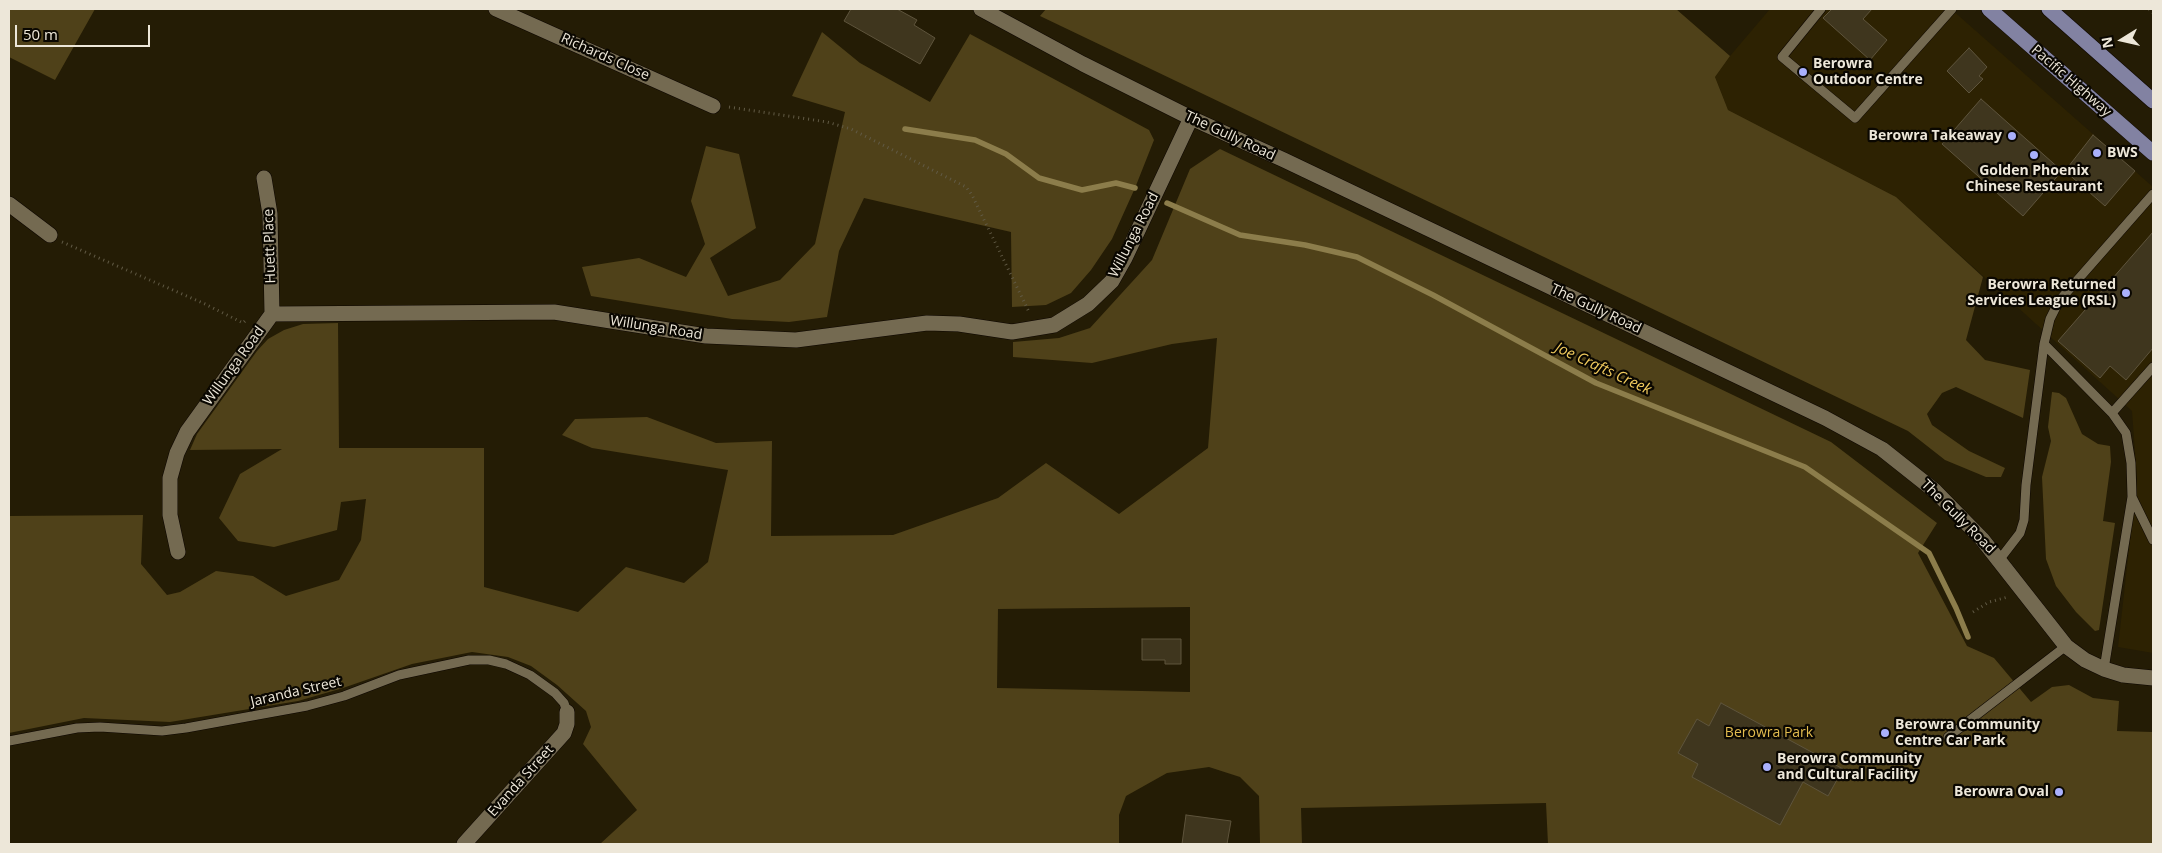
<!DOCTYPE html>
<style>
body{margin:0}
#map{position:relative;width:2162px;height:853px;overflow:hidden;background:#241c05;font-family:"Open Sans",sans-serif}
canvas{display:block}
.frame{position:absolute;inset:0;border:10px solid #ede7d9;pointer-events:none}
.north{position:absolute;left:2097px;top:15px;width:50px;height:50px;-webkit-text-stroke:4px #0a0701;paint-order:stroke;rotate:260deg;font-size:14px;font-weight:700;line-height:20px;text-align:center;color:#ede7d9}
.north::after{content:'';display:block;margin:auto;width:18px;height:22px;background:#ede7d9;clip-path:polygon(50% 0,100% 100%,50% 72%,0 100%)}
.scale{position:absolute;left:15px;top:25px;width:135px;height:22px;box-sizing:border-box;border:2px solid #ede7d9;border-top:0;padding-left:6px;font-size:15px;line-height:18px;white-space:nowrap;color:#ede7d9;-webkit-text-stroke:4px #0a0701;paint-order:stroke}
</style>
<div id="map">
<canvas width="2162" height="853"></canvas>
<div class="frame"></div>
<div class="north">N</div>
<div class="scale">50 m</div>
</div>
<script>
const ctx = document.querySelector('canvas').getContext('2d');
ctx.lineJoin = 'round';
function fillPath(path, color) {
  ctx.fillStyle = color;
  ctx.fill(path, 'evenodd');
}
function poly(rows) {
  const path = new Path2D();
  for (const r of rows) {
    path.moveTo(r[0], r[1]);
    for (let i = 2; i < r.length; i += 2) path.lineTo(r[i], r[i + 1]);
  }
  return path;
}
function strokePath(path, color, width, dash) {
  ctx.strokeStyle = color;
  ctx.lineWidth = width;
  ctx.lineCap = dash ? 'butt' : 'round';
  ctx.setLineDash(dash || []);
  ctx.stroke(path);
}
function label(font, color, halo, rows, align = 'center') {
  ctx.font = font + ' "Open Sans",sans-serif';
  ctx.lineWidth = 4.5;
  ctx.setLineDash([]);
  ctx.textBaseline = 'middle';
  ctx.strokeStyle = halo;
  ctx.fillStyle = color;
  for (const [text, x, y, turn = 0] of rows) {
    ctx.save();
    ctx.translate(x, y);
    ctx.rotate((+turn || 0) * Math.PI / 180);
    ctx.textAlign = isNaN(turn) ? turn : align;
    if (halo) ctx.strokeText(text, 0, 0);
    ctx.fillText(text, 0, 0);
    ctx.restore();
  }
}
const built = poly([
 [1770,9,1951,9,2153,187,2153,653,2118,647,2137,479,2132,411,1896,197,1728,110,1715,77,1730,56]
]);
const green = poly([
 [9,9,95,9,55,80,9,57],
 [1046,9,1676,9,1730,56,1715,77,1728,110,1896,197,1983,277,1966,340,1985,360,2030,370,2023,418,1956,387,1942,393,1927,414,1932,425,1969,451,2005,468,2001,477,1986,477,1945,460,1908,431,1040,16],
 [822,32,860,63,930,102,970,34,1149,130,1154,140,1135,188,1112,239,1091,270,1071,293,1046,305,1012,307,1011,232,864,198,839,251,827,317,789,322,732,319,591,296,582,267,639,258,686,277,705,244,691,201,706,146,739,154,756,228,710,258,728,296,780,280,815,244,845,112,792,96],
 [1220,149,1831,442,1937,523,1918,553,1967,646,1994,658,2031,702,2052,687,2069,685,2093,698,2119,701,2117,731,2153,732,2153,844,1548,844,1546,803,1301,808,1302,844,1260,844,1259,796,1240,777,1209,767,1167,773,1126,796,1119,815,1119,844,600,844,637,810,583,744,591,727,586,711,557,685,531,666,508,657,472,652,412,664,343,688,298,701,170,722,84,718,9,733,9,516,143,515,141,564,167,595,180,592,216,571,253,576,286,596,339,580,361,540,366,499,341,502,337,530,274,547,238,541,219,518,240,474,282,449,190,450,197,434,257,351,268,339,284,330,303,324,338,323,339,448,484,448,484,587,578,612,626,567,684,583,708,562,728,470,592,448,562,435,575,419,647,417,716,443,772,441,771,536,893,535,998,498,1046,463,1119,514,1208,448,1217,338,1172,344,1092,363,1013,357,1013,342,1059,338,1090,328,1152,260,1190,169],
 [1190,607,1190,692,997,688,998,609],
 [2052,392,2059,393,2066,398,2082,434,2098,444,2110,446,2111,462,2103,521,2115,523,2099,630,2095,631,2076,612,2056,586,2046,559,2042,477,2051,441,2048,427]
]);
const stream = poly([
 [905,129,975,140,1006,154,1039,178,1082,190,1116,183,1135,188],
 [1167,203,1240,235,1305,245,1357,257,1433,295,1596,383,1805,467,1929,553,1956,608,1968,637]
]);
const building = poly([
 [851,9,897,9,917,20,914,25,935,38,920,64,844,21,851,9],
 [1832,9,1872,9,1863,19,1887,40,1870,60,1823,18,1832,9],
 [1969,48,1987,67,1979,76,1983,79,1969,93,1947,71,1969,48],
 [1981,99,2062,171,2023,216,1942,144,1981,99],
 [2093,135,2135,171,2105,206,2065,171,2093,135],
 [2153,232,2153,348,2126,380,2110,366,2100,378,2058,341,2153,232],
 [1142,639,1181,639,1181,664,1165,664,1165,660,1142,660,1142,639],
 [1721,703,1843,769,1828,796,1803,782,1780,825,1692,777,1698,764,1678,753,1697,719,1709,726,1721,703],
 [1186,815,1231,821,1227,844,1182,844,1186,815]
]);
const path = poly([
 [2149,9,2153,13],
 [729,107,827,122,851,129,966,187,972,195,1029,312],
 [62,242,205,304,243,323,245,321],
 [1973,612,1989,602,2008,597]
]);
const service = poly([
 [1821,9,1782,57,1855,118,1952,9],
 [2044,344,2112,413,2126,433,2131,463,2132,497,2104,669],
 [2112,413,2153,367],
 [2132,497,2153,540],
 [2000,559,2020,533,2024,520,2026,485,2044,344,2050,319,2059,301,2153,194],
 [1948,737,2066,646],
 [9,741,77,728,100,727,162,731,186,728,307,706,344,696,399,675,469,660,489,660,506,664,530,675,555,693,564,703,567,712]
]);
const minor = poly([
 [496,9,713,106],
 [981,9,1083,64,1191,118,1284,160,1825,418,1882,449,1935,491,1982,539,2066,646,2085,660,2104,669,2123,675,2153,678],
 [264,178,270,214,272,314],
 [9,204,50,235],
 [178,552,170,515,170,478,177,453,187,432,272,314,554,312,706,336,796,340,927,323,959,324,1012,332,1054,325,1088,304,1112,281,1125,258,1191,118],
 [464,844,564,733,567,724,567,712]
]);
const primary = poly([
 [1989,9,2153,153],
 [2049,9,2153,101]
]);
const markers = [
 [1803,72,5,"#a9b0fc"],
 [2012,136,5,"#a9b0fc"],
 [2097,153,5,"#a9b0fc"],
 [2034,155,5,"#a9b0fc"],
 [2126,293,5,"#a9b0fc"],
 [1885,733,5,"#a9b0fc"],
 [1767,767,5,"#a9b0fc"],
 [2059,792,5,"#a9b0fc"]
];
const streetNames = [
 ["Richards Close",605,57,24],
 ["Pacific Highway",2071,81,41],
 ["The Gully Road",1230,136,25],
 ["Willunga Road",1134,235,-63],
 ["Huett Place",270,246,-92],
 ["The Gully Road",1596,309,25],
 ["Willunga Road",656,328,9],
 ["Willunga Road",234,366,-54],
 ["The Gully Road",1958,517,45],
 ["Jaranda Street",296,692,-13],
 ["Evanda Street",521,781,-48]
];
const poiNames = [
 ["Berowra",1813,64],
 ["Outdoor Centre",1813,80],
 ["Berowra Takeaway",2002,136,"right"],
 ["BWS",2107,153],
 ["Golden Phoenix",2034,171,"center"],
 ["Chinese Restaurant",2034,187,"center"],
 ["Berowra Returned",2116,285,"right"],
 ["Services League (RSL)",2116,301,"right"],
 ["Berowra Community",1895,725],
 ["Centre Car Park",1895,741],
 ["Berowra Community",1777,759],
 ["and Cultural Facility",1777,775],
 ["Berowra Oval",2049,792,"right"]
];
const parkNames = [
 ["Berowra Park",1769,733]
];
const waterNames = [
 ["Joe Crafts Creek",1603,369,25]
];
fillPath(built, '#2d2202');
fillPath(green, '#4f4119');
strokePath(stream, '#8c7d4b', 5.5);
fillPath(building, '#3f361e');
strokePath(building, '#5e543c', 1);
strokePath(service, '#0d0600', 10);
strokePath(minor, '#0d0600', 16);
strokePath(primary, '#0d0600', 16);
strokePath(path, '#615a45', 3, [1, 4]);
strokePath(service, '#746a51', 9);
strokePath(minor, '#746a51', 15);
strokePath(primary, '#8282a2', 15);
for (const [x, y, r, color] of markers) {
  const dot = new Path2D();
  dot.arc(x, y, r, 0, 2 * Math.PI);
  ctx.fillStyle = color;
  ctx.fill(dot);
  strokePath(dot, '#0a0701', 2);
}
label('14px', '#ede7d9', '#0a0701', streetNames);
label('bold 14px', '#ede7d9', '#0a0701', poiNames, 'left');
label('14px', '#e3bc4f', '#0a0701', parkNames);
label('italic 15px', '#f0ca5d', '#0a0701', waterNames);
</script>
